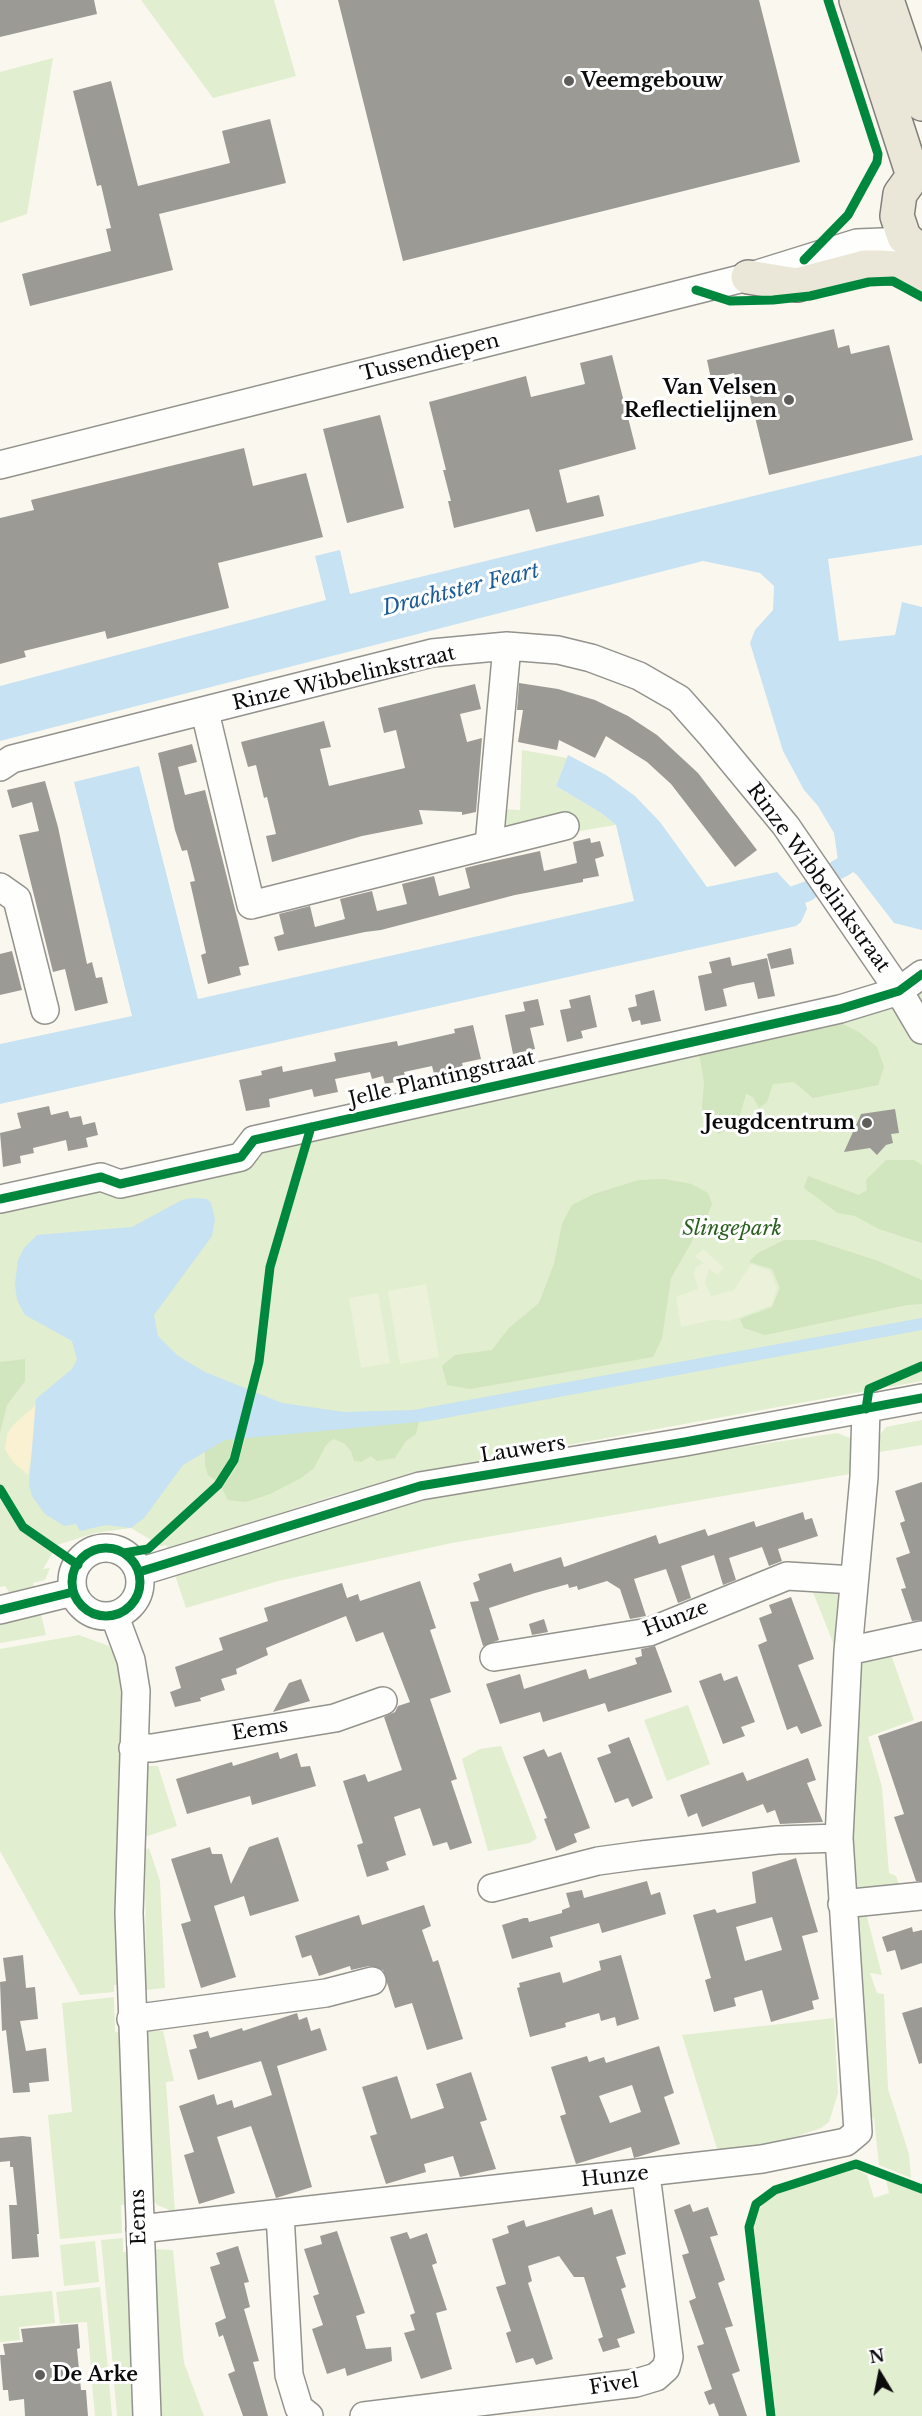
<!DOCTYPE html>
<style>
body{margin:0}
#map{position:relative;width:922px;height:2416px;overflow:hidden;background:#faf8ee;font-family:"Libre Baskerville",serif}
canvas{display:block}
.north{position:absolute;left:850px;top:2344px;width:60px;height:60px;-webkit-text-stroke:4px #fff;paint-order:stroke;rotate:350deg;font-size:16px;font-weight:700;line-height:24px;text-align:center;color:#0b0b0b}
.north::after{content:'';display:block;margin:auto;width:21px;height:27px;background:#0b0b0b;clip-path:polygon(50% 0,100% 100%,50% 72%,0 100%)}
</style>
<div id="map">
<canvas width="922" height="2416"></canvas>
<div class="north">N</div>
</div>
<script>
const ctx = document.querySelector('canvas').getContext('2d');
ctx.lineJoin = 'round';
function fillPath(path, color) {
  ctx.fillStyle = color;
  ctx.fill(path, 'evenodd');
}
function poly(rows) {
  const path = new Path2D();
  for (const r of rows) {
    if (r.length === 3) {
      path.moveTo(r[0] + r[2], r[1]);
      path.arc(r[0], r[1], r[2], 0, 2 * Math.PI);
      continue;
    }
    path.moveTo(r[0], r[1]);
    for (let i = 2; i < r.length; i += 2) path.lineTo(r[i], r[i + 1]);
  }
  return path;
}
function strokePath(path, color, width, dash) {
  ctx.strokeStyle = color;
  ctx.lineWidth = width;
  ctx.lineCap = dash ? 'butt' : 'round';
  ctx.setLineDash(dash || []);
  ctx.stroke(path);
}
function label(font, color, halo, rows, align = 'center') {
  ctx.font = font + ' "Libre Baskerville",serif';
  ctx.lineWidth = 6;
  ctx.setLineDash([]);
  ctx.textBaseline = 'middle';
  ctx.strokeStyle = halo;
  ctx.fillStyle = color;
  for (const [text, x, y, turn = 0] of rows) {
    ctx.save();
    ctx.translate(x, y);
    ctx.rotate((+turn || 0) * Math.PI / 180);
    ctx.textAlign = isNaN(turn) ? turn : align;
    if (halo) ctx.strokeText(text, 0, 0);
    ctx.fillText(text, 0, 0);
    ctx.restore();
  }
}
const green = poly([
 [141,0,274,0,296,76,213,98],
 [53,58,27,214,0,223,0,72],
 [522,750,567,758,556,786,601,813,616,825,574,832,506,831,502,821,502,809,520,810],
 [922,982,922,1381,441,1468,330,1497,169,1549,166,1545,161,1546,131,1528,95,1533,57,1545,43,1569,50,1568,45,1580,33,1583,34,1587,10,1594,5,1586,0,1587,0,1206,94,1184,106,1192,260,1158,262,1148,310,1142,313,1133,912,990],
 [922,1420,922,1445,874,1453,875,1441,886,1427],
 [837,1433,850,1438,857,1451,856,1473,452,1543,278,1581,186,1608,175,1575,391,1506,459,1489],
 [807,1577,854,1579,849,1650,887,1643,914,1720,868,1737,882,1787,889,1873,896,1876,904,1898,842,1904,847,1678],
 [41,1614,46,1635,0,1643,0,1625],
 [79,1635,109,1646,125,1673,122,1985,114,1985,114,1992,80,1995,0,1851,0,1649],
 [688,1705,710,1764,667,1781,644,1720],
 [501,1746,537,1838,530,1843,488,1851,462,1759,480,1749],
 [140,1766,158,1766,177,1826,145,1837],
 [149,1848,160,1881,165,1988,146,1990,145,1850],
 [865,1909,882,1975,870,1973,877,1993,884,1994,888,2089,909,2154,911,2178,879,2165,874,2118,867,2117,852,1911],
 [114,1997,115,2032,124,2033,131,2204,121,2205,122,2233,60,2239,48,2115,72,2112,62,2003],
 [834,2018,838,2093,829,2122,821,2128,781,2142,719,2155,682,2035],
 [143,2031,163,2031,174,2081,166,2082,175,2212,157,2205,149,2194],
 [856,2169,867,2175,874,2198,889,2193,886,2180,922,2193,922,2416,776,2416,754,2229,759,2210,768,2197],
 [123,2238,123,2252,133,2251,138,2372,114,2377,101,2240],
 [95,2241,99,2282,64,2286,60,2245],
 [152,2249,173,2250,184,2363,204,2416,160,2416],
 [100,2287,109,2379,92,2380,87,2322,60,2324,56,2292],
 [52,2291,55,2323,19,2327,20,2340,0,2342,0,2296],
 [138,2376,139,2416,117,2416,114,2382],
 [109,2382,112,2416,95,2416,92,2383]
]);
const forest = poly([
 [830,1018,859,1032,877,1047,884,1067,878,1085,813,1098,794,1082,773,1084,767,1102,759,1108,753,1097,746,1094,740,1115,731,1126,719,1134,707,1125,702,1108,704,1082,698,1047],
 [886,1160,914,1160,922,1165,922,1243,879,1229,855,1216,838,1213,804,1188,808,1176,859,1195,867,1190,866,1180],
 [665,1179,691,1184,708,1193,712,1204,703,1228,696,1234,671,1278,662,1338,653,1357,470,1389,447,1385,442,1366,455,1355,492,1350,509,1328,539,1303,554,1264,562,1224,572,1205,594,1194,639,1180],
 [784,1240,814,1240,878,1261,922,1280,922,1304,907,1305,765,1335,744,1328,740,1319,772,1307,780,1288,772,1269,749,1262,758,1253],
 [25,1359,25,1381,7,1405,0,1433,0,1362],
 [419,1421,416,1434,406,1441,395,1458,377,1461,371,1456,361,1462,354,1461,351,1451,344,1443,333,1439,326,1445,314,1468,301,1478,270,1494,246,1502,228,1500,222,1488,236,1468,246,1436],
 [234,1438,229,1459,215,1480,208,1475,205,1465,205,1450,215,1443]
]);
const sand = poly([
 [36,1405,33,1447,28,1475,14,1463,5,1450,7,1434,13,1425]
]);
const pitch = poly([
 [703,1249,724,1268,717,1275,709,1269,705,1283,711,1296,734,1290,751,1264,770,1271,777,1288,772,1305,729,1321,713,1320,681,1327,676,1297,698,1289,694,1274,696,1267,704,1263,695,1257],
 [426,1284,439,1357,400,1364,388,1291],
 [378,1293,390,1363,361,1368,349,1298]
]);
const water = poly([
 [922,455,922,545,828,559,839,641,895,635,902,602,922,607,922,930,894,923,857,875,838,860,834,833,818,806,804,790,783,751,750,643,755,630,773,610,774,586,760,573,737,568,703,561,0,741,0,686,326,600,315,556,340,550,350,594],
 [568,755,606,775,635,796,660,822,707,887,777,872,805,902,807,909,801,922,796,926,0,1104,0,1044,132,1016,74,782,139,766,198,999,634,901,616,825,601,813,556,786],
 [193,1198,207,1199,211,1203,215,1219,212,1236,154,1315,158,1336,178,1356,205,1372,282,1403,344,1412,413,1410,922,1318,922,1330,429,1421,225,1440,183,1465,144,1518,131,1528,106,1525,80,1531,76,1524,64,1526,45,1514,32,1496,29,1485,36,1399,72,1369,77,1360,72,1341,25,1315,17,1300,15,1284,18,1260,24,1248,37,1235,132,1227,182,1200]
]);
const canal = poly([
 [837,870,846,865],
 [775,903,808,891]
]);
const building = poly([
 [0,0,94,0,97,14,0,37],
 [338,0,759,0,800,162,403,261],
 [111,81,138,186,230,163,222,131,270,119,286,183,159,214,173,270,30,306,22,274,111,251,106,229,111,228,101,185,97,186,73,91],
 [834,329,838,348,849,345,851,354,889,345,913,440,769,475,746,380,736,382,734,373,711,379,707,360],
 [612,355,636,449,559,470,567,503,599,495,604,516,536,532,529,509,454,528,448,501,451,501,443,470,446,470,429,402,526,376,531,397,585,384,580,363],
 [380,415,404,508,347,523,323,429],
 [244,448,253,486,306,473,323,537,218,563,229,608,107,639,105,631,24,651,26,657,0,664,0,518,34,510,31,500],
 [519,683,558,689,595,700,628,716,657,735,698,773,757,850,735,867,671,784,647,762,606,736,595,758,559,740,557,750,518,742,523,710,517,710],
 [475,684,481,709,460,714,467,742,482,738,476,812,462,815,462,812,419,810,423,824,362,836,272,862,266,836,276,834,267,797,264,798,256,765,248,767,241,742,324,721,331,747,320,749,329,786,358,779,405,768,396,730,384,733,378,708],
 [192,744,197,762,178,767,185,795,205,790,249,965,239,967,241,975,208,984,201,955,206,953,190,882,195,881,187,850,182,851,175,830,158,753],
 [45,781,58,827,87,964,92,962,96,978,102,977,108,1003,75,1011,65,969,53,972,19,835,39,831,32,802,12,808,7,790],
 [590,838,591,843,600,841,604,856,595,859,599,876,583,879,583,882,515,895,381,930,365,932,278,951,274,937,284,934,279,914,310,906,315,927,345,919,340,899,372,891,377,911,407,904,402,884,434,876,439,896,470,888,465,868,481,864,540,851,544,871,577,863,573,842],
 [791,948,794,964,771,969,767,954],
 [12,951,22,990,0,995,0,954],
 [730,957,732,966,767,958,775,996,758,999,754,982,738,985,723,989,727,1006,705,1011,698,976,712,973,709,962],
 [654,990,661,1021,641,1025,640,1020,632,1022,628,1008,637,1006,635,995],
 [590,995,597,1027,581,1031,583,1038,567,1042,560,1010,571,1008,569,1000],
 [538,999,544,1025,530,1028,535,1049,513,1054,505,1015,525,1011,523,1002],
 [473,1025,481,1059,462,1063,463,1067,434,1074,432,1066,404,1072,406,1080,385,1084,383,1076,372,1079,370,1072,335,1079,338,1092,314,1097,312,1089,269,1099,270,1107,246,1111,239,1080,262,1075,261,1071,282,1066,283,1072,336,1061,334,1053,397,1041,398,1046,455,1033,454,1029],
 [49,1106,51,1115,68,1111,70,1118,81,1116,83,1125,95,1122,98,1135,86,1138,88,1147,68,1151,66,1140,33,1148,34,1153,20,1156,21,1163,3,1167,0,1133,21,1128,17,1113],
 [895,1109,899,1133,891,1134,893,1143,886,1145,877,1155,870,1148,844,1152,861,1114],
 [922,1482,922,1620,912,1621,901,1589,906,1588,896,1558,910,1553,900,1523,905,1521,895,1491],
 [803,1512,805,1520,812,1518,818,1536,778,1549,782,1561,769,1566,762,1547,729,1558,736,1580,723,1585,714,1555,681,1566,691,1598,678,1603,666,1569,634,1579,646,1616,630,1619,620,1589,607,1581,578,1590,577,1586,569,1588,568,1584,535,1593,489,1608,499,1640,483,1646,470,1602,479,1601,473,1583,480,1580,478,1574,511,1563,514,1572,561,1557,564,1567,656,1535,659,1544,705,1529,708,1536,754,1521,756,1527],
 [420,1581,436,1628,430,1630,451,1692,430,1699,457,1779,451,1781,472,1843,450,1850,447,1842,433,1846,420,1808,394,1817,406,1855,386,1862,389,1870,367,1877,357,1845,363,1843,343,1781,365,1774,368,1782,402,1770,384,1717,395,1712,398,1706,410,1702,383,1632,356,1642,346,1616,266,1648,268,1655,236,1669,237,1674,221,1679,225,1690,200,1698,201,1701,175,1707,170,1692,181,1688,175,1667,223,1650,219,1638,268,1621,264,1608,342,1583,347,1598,358,1594,360,1601],
 [791,1597,814,1659,798,1665,822,1726,801,1734,797,1726,787,1730,758,1645,767,1641,759,1618,772,1613,769,1605],
 [544,1619,548,1632,532,1635,529,1624],
 [655,1646,672,1692,608,1712,605,1703,543,1722,540,1712,500,1724,486,1684,520,1674,524,1689,586,1669,589,1679,637,1664,635,1658,642,1656,641,1649],
 [721,1673,724,1681,737,1676,755,1722,741,1727,745,1736,723,1744,699,1681],
 [301,1679,310,1701,273,1712,289,1683],
 [922,1721,922,1881,916,1881,894,1817,904,1814,878,1736],
 [629,1737,653,1798,632,1807,628,1798,615,1803,597,1758,611,1753,608,1745],
 [544,1749,548,1757,561,1752,590,1828,574,1834,577,1842,556,1851,544,1819,547,1818,523,1757],
 [278,1752,280,1759,297,1753,301,1767,310,1766,316,1786,252,1805,250,1796,187,1814,176,1779,232,1762,233,1766],
 [808,1758,816,1780,807,1783,823,1822,780,1824,775,1810,767,1813,763,1804,702,1827,697,1813,688,1817,680,1795,743,1772,747,1781],
 [278,1837,299,1901,250,1916,244,1896,214,1906,236,1977,201,1988,181,1924,191,1921,171,1859,210,1847,212,1854,222,1854,231,1884,249,1847],
 [796,1858,818,1932,802,1936,819,1999,812,2001,814,2009,771,2022,762,1990,734,1998,736,2006,714,2012,705,1980,711,1978,693,1915,715,1909,717,1913,756,1903,752,1872],
 [772,1917,782,1950,745,1961,736,1927],
 [647,1881,651,1895,660,1892,666,1914,602,1933,599,1923,550,1937,553,1947,512,1959,502,1925,524,1918,528,1918,529,1922,562,1913,562,1910,570,1907,566,1893,582,1890,584,1898],
 [424,1905,431,1926,422,1930,433,1962,438,1960,463,2039,427,2050,412,2003,395,2008,383,1970,369,1966,351,1970,350,1966,319,1976,311,1955,302,1958,295,1936,359,1915,362,1925],
 [912,1927,913,1932,922,1930,922,1963,901,1970,895,1950,887,1952,882,1937],
 [23,1955,26,1988,35,1987,38,2019,20,2021,26,2051,46,2048,49,2081,29,2083,30,2092,13,2093,6,2030,2,2031,0,1982,6,1981,3,1958],
 [621,1955,639,2019,617,2026,615,2017,601,2021,599,2013,565,2023,566,2027,530,2037,517,1988,520,1987,519,1983,560,1972,563,1983,601,1970,599,1961],
 [922,2007,922,2063,919,2064,902,2013],
 [297,2013,299,2020,307,2017,311,2031,320,2028,327,2050,277,2066,312,2187,276,2198,251,2126,217,2137,235,2193,199,2204,184,2155,194,2152,179,2106,214,2094,217,2105,232,2100,234,2108,272,2095,261,2061,198,2080,189,2050,197,2048,193,2035,208,2031,210,2038,242,2028,243,2031],
 [659,2046,674,2093,664,2097,680,2144,634,2158,631,2147,576,2164,560,2116,566,2114,551,2067,587,2056,589,2062,604,2057,606,2063],
 [632,2085,641,2112,610,2123,599,2096],
 [471,2072,487,2120,480,2122,496,2169,460,2177,453,2156,424,2164,426,2172,386,2184,370,2136,377,2134,362,2087,397,2076,411,2119,444,2108,436,2084],
 [22,2136,31,2137,39,2234,37,2234,39,2257,12,2259,9,2205,17,2205,13,2167,10,2167,10,2161,0,2162,0,2138],
 [690,2204,693,2212,708,2207,718,2235,710,2237,725,2280,718,2283,733,2326,725,2328,740,2371,732,2374,747,2416,719,2416,714,2403,709,2405,704,2392,712,2389,697,2346,704,2344,689,2301,696,2298,682,2255,689,2253,674,2210],
 [592,2207,594,2215,612,2209,626,2254,616,2257,626,2287,621,2289,635,2333,617,2339,620,2347,603,2352,598,2339,603,2337,584,2277,574,2277,559,2256,528,2266,532,2281,528,2283,553,2359,536,2365,533,2358,516,2363,506,2333,511,2331,496,2287,506,2284,492,2239,509,2233,507,2226,524,2220,526,2227],
 [337,2231,365,2313,356,2316,366,2349,391,2347,392,2361,347,2376,345,2368,327,2374,312,2329,323,2325,313,2296,319,2294,304,2249,322,2244,320,2236],
 [407,2232,410,2239,427,2233,437,2263,432,2265,447,2310,436,2313,452,2369,421,2379,404,2333,415,2330,410,2315,415,2313,390,2237],
 [238,2246,249,2282,244,2283,250,2307,244,2309,259,2361,253,2362,268,2416,243,2416,228,2374,235,2371,223,2335,219,2337,215,2323,226,2318,210,2267,220,2264,216,2253],
 [78,2324,80,2348,77,2349,81,2390,86,2390,88,2416,25,2416,24,2399,9,2401,8,2390,3,2390,0,2355,5,2355,3,2344,23,2342,21,2329]
]);
const minor = poly([
 [0,465,748,277,857,243,907,241],
 [205,712,251,905,565,826],
 [0,767,12,759,432,653,507,646,558,650,591,658,639,676,679,699,710,734,786,826,899,991,922,1030],
 [489,845,507,646],
 [0,887,17,899,45,1010],
 [0,1199,101,1177,120,1184,241,1157,254,1140,840,1009,899,991,922,974],
 [106,1582,34],
 [139,1572,420,1486,685,1442,922,1398],
 [0,1610,73,1592],
 [115,1617,131,1660,136,1691,129,1913,147,2416],
 [848,1651,922,1635],
 [494,1657,649,1632,787,1576,854,1580],
 [133,1748,152,1748,335,1718,383,1701],
 [492,1888,598,1861,642,1855,777,1840,839,1838],
 [842,1904,922,1896],
 [131,2019,326,1993,372,1981],
 [280,2214,289,2375,299,2408,309,2416],
 [140,2229,762,2159,846,2142,858,2132,839,1838,848,1651,864,1477,866,1409],
 [364,2416,636,2383,656,2377,666,2368,669,2357,646,2174]
]);
const major = poly([
 [856,0,913,176],
 [887,0,922,104],
 [922,170,913,176,900,194,897,216,904,237,922,253],
 [748,277,797,285,865,267,879,267,896,268,922,281]
]);
const cycleway = poly([
 [804,260,848,215,877,162,878,154,828,0],
 [696,290,730,301,773,300,810,296,869,282,893,281,922,297],
 [0,1199,101,1177,120,1184,241,1157,254,1140,840,1009,899,991,922,974],
 [866,1409,869,1389,922,1366],
 [0,1489,23,1527,78,1565],
 [106,1582,34],
 [124,1553,148,1549,218,1485,234,1460,259,1362,270,1267,311,1127],
 [139,1572,420,1486,685,1442,922,1398],
 [0,1610,73,1592],
 [771,2416,749,2227,756,2204,775,2190,856,2164,922,2189]
]);
const markers = [
 [569,81,6,"#5f5e5a"],
 [789,400,6,"#5f5e5a"],
 [867,1123,6,"#5f5e5a"],
 [40,2375,6,"#5f5e5a"]
];
const poiNames = [
 ["Veemgebouw",581,81],
 ["Van Velsen",777,388,"right"],
 ["Reflectielijnen",777,411,"right"],
 ["Jeugdcentrum",855,1123,"right"],
 ["De Arke",52,2375]
];
const streetNames = [
 ["Tussendiepen",430,358,-14],
 ["Rinze Wibbelinkstraat",344,679,-13],
 ["Rinze Wibbelinkstraat",818,878,54],
 ["Jelle Plantingstraat",442,1079,-13],
 ["Lauwers",523,1450,-9],
 ["Hunze",676,1619,-21],
 ["Eems",260,1730,-9],
 ["Hunze",615,2177,-6],
 ["Eems",139,2217,-92],
 ["Fivel",614,2385,-9]
];
const parkNames = [
 ["Slingepark",732,1229]
];
const waterNames = [
 ["Drachtster Feart",461,590,-14]
];
fillPath(green, '#e1eecf');
fillPath(forest, '#d1e5be');
fillPath(sand, '#f9f1d1');
fillPath(pitch, '#ebf2d9');
fillPath(water, '#c7e2f2');
strokePath(canal, '#c7e2f2', 20);
fillPath(building, '#9c9a95');
strokePath(minor, '#93928d', 30);
strokePath(major, '#807f7a', 36);
strokePath(minor, '#fefefc', 27);
strokePath(major, '#ebe7d8', 33);
strokePath(cycleway, '#00873e', 9);
for (const [x, y, r, color] of markers) {
  const dot = new Path2D();
  dot.arc(x, y, r, 0, 2 * Math.PI);
  ctx.fillStyle = color;
  ctx.fill(dot);
  strokePath(dot, '#fff', 2);
}
label('bold 20px', '#0b0b0b', '#fff', poiNames, 'left');
label('20px', '#0b0b0b', '#fff', streetNames);
label('italic 20px', '#2a5f1f', '#fff', parkNames);
label('italic 21px', '#1b5b96', '#fff', waterNames);
</script>
